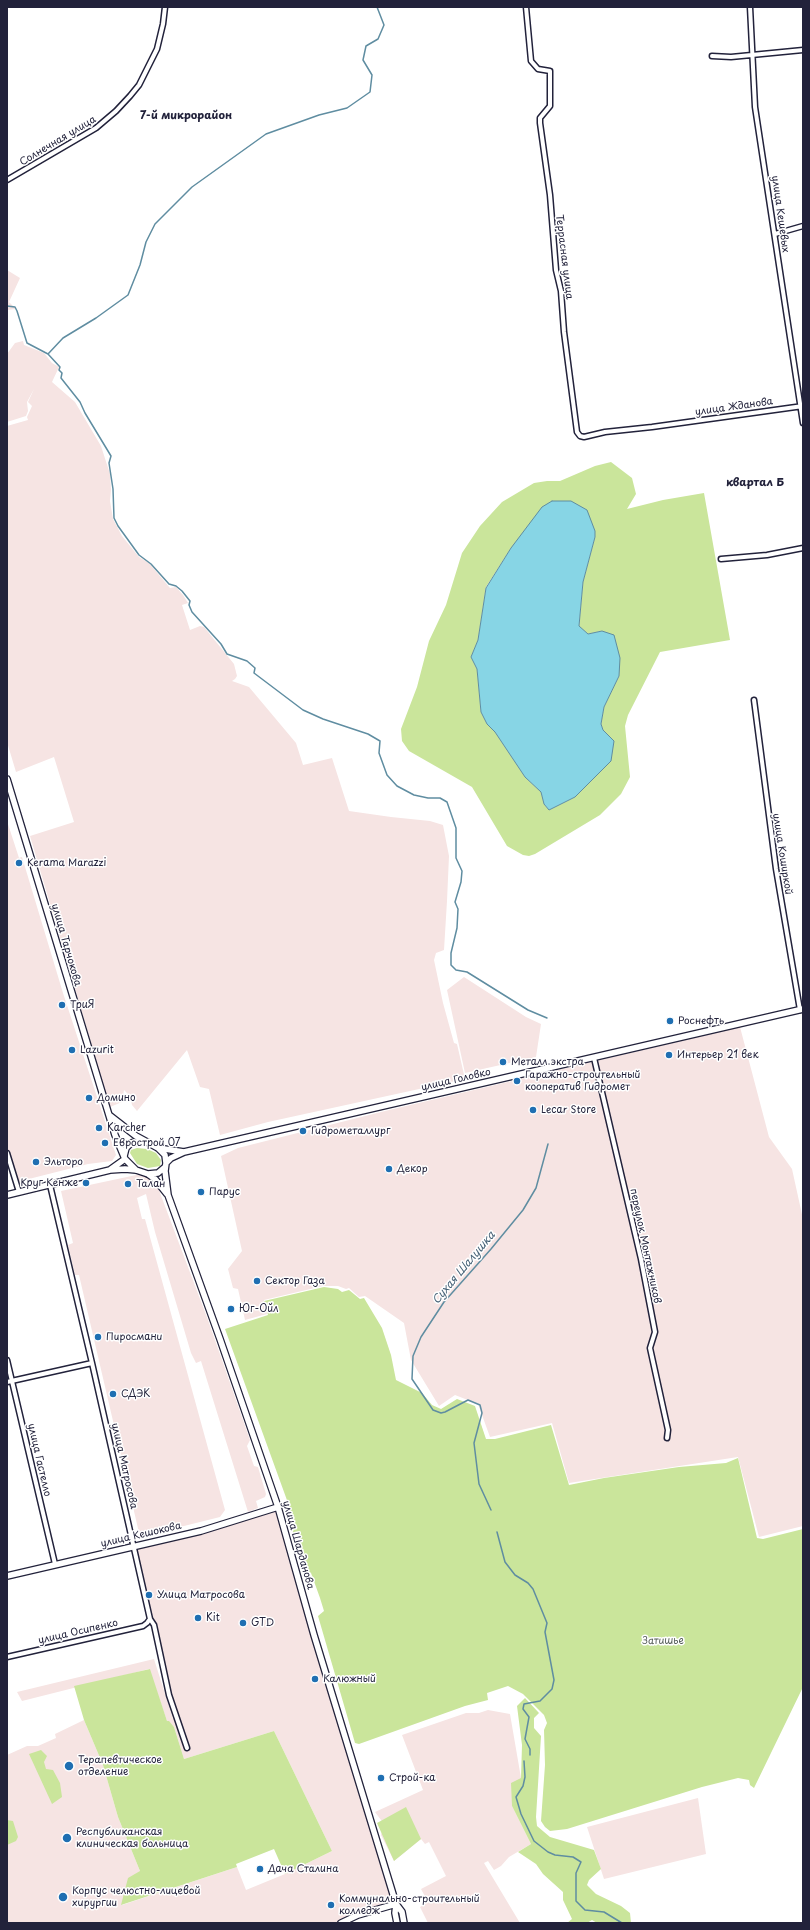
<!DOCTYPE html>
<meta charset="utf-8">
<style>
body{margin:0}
#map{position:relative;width:810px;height:1930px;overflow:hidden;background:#fff;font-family:"Playpen Sans",sans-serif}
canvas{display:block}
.frame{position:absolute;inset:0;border:8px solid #22223b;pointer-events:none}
</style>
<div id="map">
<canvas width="810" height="1930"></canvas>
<div class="frame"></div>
</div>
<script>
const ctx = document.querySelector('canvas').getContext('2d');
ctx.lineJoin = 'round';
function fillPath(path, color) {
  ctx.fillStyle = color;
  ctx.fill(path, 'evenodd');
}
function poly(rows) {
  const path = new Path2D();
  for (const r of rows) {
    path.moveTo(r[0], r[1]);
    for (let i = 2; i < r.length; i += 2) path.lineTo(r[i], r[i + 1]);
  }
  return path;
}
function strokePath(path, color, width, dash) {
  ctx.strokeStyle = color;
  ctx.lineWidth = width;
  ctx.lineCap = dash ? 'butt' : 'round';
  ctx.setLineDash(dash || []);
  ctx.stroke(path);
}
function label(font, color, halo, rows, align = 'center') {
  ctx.font = font + ' "Playpen Sans",sans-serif';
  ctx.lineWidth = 3;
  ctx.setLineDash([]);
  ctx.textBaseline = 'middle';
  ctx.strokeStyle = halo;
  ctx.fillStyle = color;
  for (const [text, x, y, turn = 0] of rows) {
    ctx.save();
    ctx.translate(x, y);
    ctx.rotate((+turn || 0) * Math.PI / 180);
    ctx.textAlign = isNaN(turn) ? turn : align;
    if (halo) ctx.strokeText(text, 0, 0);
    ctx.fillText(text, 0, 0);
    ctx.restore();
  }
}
const built = poly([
 [7,270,20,278,9,302,16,309,7,310],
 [23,341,24,345,44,353,52,363,59,367,52,382,75,402,101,446,110,474,111,490,110,501,113,519,122,536,139,557,149,563,170,588,176,587,183,595,188,603,182,605,190,630,200,626,204,627,234,664,237,676,235,679,232,681,249,687,296,743,303,765,332,758,349,811,391,817,430,821,443,825,449,856,447,901,444,950,436,953,434,960,443,1003,454,1043,457,1044,465,1079,268,1122,220,1135,209,1089,200,1087,187,1050,137,1111,132,1105,130,1096,124,1090,122,1102,110,1107,30,836,74,822,54,757,16,772,7,742,7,426,28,420,27,417,32,406,28,402,34,389,27,402,28,411,26,416,7,422,7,354,15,343],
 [7,821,19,858,22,857,63,993,116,1155,112,1161,88,1164,17,1182,7,1149],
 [464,977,526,1017,541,1024,536,1057,465,1073,447,990],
 [740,1027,769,1137,792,1169,803,1219,803,1526,759,1537,738,1457,569,1483,552,1423,490,1437,478,1404,455,1395,439,1406,411,1360,404,1323,365,1296,359,1297,349,1288,346,1289,338,1286,323,1286,264,1300,267,1314,245,1320,238,1289,233,1288,228,1269,242,1251,221,1156,238,1148,385,1111],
 [141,1174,150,1177,157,1185,208,1320,250,1440,247,1446,254,1466,258,1467,266,1494,265,1497,256,1501,258,1508,248,1512,201,1361,196,1363,191,1353,155,1232,146,1194,137,1198,142,1219,145,1219,225,1510,220,1517,140,1537,79,1275,75,1275,68,1245,73,1243,61,1191],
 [278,1507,396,1904,341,1923,7,1923,7,1755,27,1746,38,1746,56,1738,55,1734,84,1720,103,1765,118,1817,140,1871,122,1905,237,1867,246,1890,285,1874,332,1851,274,1731,184,1759,174,1727,167,1721,149,1669,22,1701,17,1692,154,1659,173,1719,177,1718,134,1545,201,1531],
 [488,1710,510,1714,521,1778,512,1806,531,1844,509,1857,501,1866,494,1870,488,1861,484,1863,520,1923,428,1923,420,1907,428,1902,421,1889,446,1876,429,1842,425,1844,421,1839,394,1861,381,1835,384,1824,375,1812,423,1790,402,1735,466,1713,479,1713],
 [698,1798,706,1854,604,1879,587,1827]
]);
const green = poly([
 [611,462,632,478,636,494,627,509,663,500,704,493,730,640,660,652,628,715,625,726,630,777,621,794,600,815,535,854,529,856,523,855,507,846,472,787,409,751,402,741,401,729,417,687,429,641,446,605,462,553,480,526,502,502,534,483,547,481,560,481,595,466],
 [595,537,583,582,579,627,588,634,602,631,619,676,604,707,601,724,603,730,613,742,584,786,575,797,549,810,544,804,541,792,525,777,495,732,487,724,481,712,477,669,471,657,478,640,486,587,511,548],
 [137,1148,147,1149,156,1153,161,1160,160,1166,148,1168,137,1164,130,1153,131,1150],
 [324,1287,338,1289,342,1292,349,1290,360,1299,364,1298,382,1328,391,1355,396,1380,422,1393,432,1405,441,1409,457,1399,475,1406,486,1439,495,1439,551,1425,569,1485,604,1478,679,1467,726,1463,738,1458,757,1538,763,1539,803,1529,803,1687,754,1788,750,1785,749,1780,738,1778,702,1787,567,1829,550,1831,545,1827,541,1821,545,1765,544,1730,547,1723,544,1715,523,1694,508,1686,487,1693,488,1700,465,1706,359,1744,355,1743,318,1616,324,1611,320,1598,311,1573,305,1569,284,1505,288,1503,225,1329,268,1315,264,1301],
 [150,1669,167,1721,169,1721,174,1727,184,1759,274,1731,332,1851,285,1874,274,1849,236,1864,237,1867,121,1905,128,1878,140,1871,118,1817,103,1765,84,1720,74,1686],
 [525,1698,539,1713,534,1718,534,1728,541,1736,536,1817,537,1826,550,1837,594,1850,601,1869,589,1880,587,1885,596,1894,621,1906,630,1913,631,1923,597,1923,592,1920,587,1923,567,1923,572,1919,563,1900,563,1892,543,1874,536,1864,518,1852,531,1844,512,1806,511,1783,521,1778,522,1745,517,1706],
 [41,1750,47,1756,44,1762,46,1769,53,1770,60,1783,62,1797,52,1804,29,1754],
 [406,1807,421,1839,394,1861,377,1823],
 [7,1820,13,1821,18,1837,16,1841,7,1845]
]);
const water = poly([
 [552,501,571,501,587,510,595,531,595,537,583,582,579,626,588,634,602,631,614,635,620,658,619,676,604,707,601,724,603,730,614,741,611,761,575,797,549,810,544,804,541,792,525,777,495,732,487,724,481,712,477,669,471,657,478,640,486,588,511,548,542,507,552,501]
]);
const stream = poly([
 [7,306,15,307,17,311,27,343,48,354,60,367,59,370,62,373,61,378,80,402,85,413,111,456,109,463,113,489,114,518,118,526,139,555,151,564,169,584,176,586,182,591,190,601,189,605,192,612,221,644,227,654,247,661,255,668,254,673,303,710,323,719,368,734,380,741,379,753,387,775,397,786,414,795,428,798,440,798,447,802,456,828,456,858,462,871,461,882,455,902,458,909,457,928,451,953,451,965,456,970,467,972,528,1010,547,1018],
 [48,354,63,338,96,318,128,295,140,265,146,242,155,224,192,187,266,134,319,115,347,108,370,92,372,75,363,60,366,46,378,39,384,25,377,7],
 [491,1510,479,1484,474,1443,482,1413,480,1405,468,1400,445,1412,441,1413,433,1410,412,1379,413,1356,421,1337,444,1302,491,1249,523,1210,536,1188,548,1144],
 [497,1532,505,1562,515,1575,528,1583,533,1589,547,1623,545,1632,554,1680,552,1689,540,1701,524,1704,523,1709,529,1717,525,1739,530,1749,530,1755],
 [524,1761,525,1777,523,1786,516,1797,521,1814,534,1841,548,1852,555,1855,573,1857,581,1862,576,1873,576,1901,585,1910,604,1912,622,1923]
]);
const street = poly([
 [526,7,531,61,538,69,550,71,550,106,540,118,540,123,550,195,556,270,561,291,564,332,577,432,580,436,584,437,605,432,652,427,803,406],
 [750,7,755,107,803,423],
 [712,56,731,57,803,50],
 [7,180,96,128,116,111,130,96,139,85,157,49,163,24,165,7],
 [775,234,803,226],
 [721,559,767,555,803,548],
 [754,700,776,869,800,1010],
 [594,1058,641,1259,655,1332,650,1348,668,1430,667,1438],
 [7,1153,19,1192],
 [50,1185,92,1363,150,1619,154,1625,169,1695,187,1748],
 [7,1360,55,1564],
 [7,1382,92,1363],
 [7,1657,143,1626,147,1623,150,1619]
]);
const secondary = poly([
 [7,779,115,1135,125,1159,136,1170],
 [109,1115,136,1136,158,1148,165,1155,166,1163],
 [158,1148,184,1152],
 [124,1156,126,1148,131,1143,143,1141],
 [111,1169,125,1159],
 [148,1174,158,1173,165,1167],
 [7,1195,110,1170,125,1169,136,1170,148,1174,155,1179,167,1194],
 [7,1576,201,1531,278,1507],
 [396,1904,395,1913,397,1923],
 [341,1923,358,1915,396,1904],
 [404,1923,402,1912,396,1904,314,1635,278,1507,220,1339,168,1195,165,1171,166,1163,171,1158,184,1152,803,1009]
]);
const markers = [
 [19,863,4,"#1f6fb2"],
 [62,1005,4,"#1f6fb2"],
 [670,1021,4,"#1f6fb2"],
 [72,1050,4,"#1f6fb2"],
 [669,1055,4,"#1f6fb2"],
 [503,1062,4,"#1f6fb2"],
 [517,1081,4,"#1f6fb2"],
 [89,1098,4,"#1f6fb2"],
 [533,1110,4,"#1f6fb2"],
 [99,1128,4,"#1f6fb2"],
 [303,1131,4,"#1f6fb2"],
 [105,1143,4,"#1f6fb2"],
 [36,1162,4,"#1f6fb2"],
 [389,1169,4,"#1f6fb2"],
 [86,1183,4,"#1f6fb2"],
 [128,1184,4,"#1f6fb2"],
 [201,1192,4,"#1f6fb2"],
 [257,1281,4,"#1f6fb2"],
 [231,1309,4,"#1f6fb2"],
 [98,1337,4,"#1f6fb2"],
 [113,1394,4,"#1f6fb2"],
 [149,1595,4,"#1f6fb2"],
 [198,1618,4,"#1f6fb2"],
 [243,1623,4,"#1f6fb2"],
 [315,1679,4,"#1f6fb2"],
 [69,1766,5,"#1f6fb2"],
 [381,1778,4,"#1f6fb2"],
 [67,1838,5,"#1f6fb2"],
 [260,1869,4,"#1f6fb2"],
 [63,1897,5,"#1f6fb2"],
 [331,1905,4,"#1f6fb2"]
];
const streetNames = [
 ["Солнечная улица",58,141,-31],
 ["улица Кешевых",780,214,82],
 ["Террасная улица",564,257,83],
 ["улица Жданова",734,407,-8],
 ["улица Коширкой",782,854,81],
 ["улица Тарчокова",66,945,74],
 ["улица Головко",456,1080,-13],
 ["переулок Монтажников",645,1246,78],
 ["улица Гастелло",39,1460,77],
 ["улица Матросова",124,1466,77],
 ["улица Кешокова",141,1535,-13],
 ["улица Шарданова",298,1545,74],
 ["улица Осипенко",78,1632,-13]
];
const poiNames = [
 ["Kerama Marazzi",27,863],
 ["ТриЯ",70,1005],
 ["Роснефть",678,1021],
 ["Lazurit",80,1050],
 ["Интерьер 21 век",677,1055],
 ["Металл экстра",511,1062],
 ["Гаражно-строительный",525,1075],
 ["кооператив Гидромет",525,1087],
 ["Домино",97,1098],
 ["Lecar Store",541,1110],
 ["Kаrcher",107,1128],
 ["Гидрометаллург",311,1131],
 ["Еврострой 07",113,1143],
 ["Эльторо",44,1162],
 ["Декор",397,1169],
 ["Круг Кенже",78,1183,"right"],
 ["Талан",136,1184],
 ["Парус",209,1192],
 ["Сектор Газа",265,1281],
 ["Юг-Ойл",239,1309],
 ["Пиросмани",106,1337],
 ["СДЭК",121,1394],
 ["Улица Матросова",157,1595],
 ["Kit",206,1618],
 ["GTD",251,1623],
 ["Калюжный",323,1679],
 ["Терапевтическое",78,1760],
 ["отделение",78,1772],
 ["Строй-ка",389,1778],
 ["Республиканская",76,1832],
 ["клиническая больница",76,1844],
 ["Дача Сталина",268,1869],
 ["Корпус челюстно-лицевой",72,1891],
 ["хирургии",72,1903],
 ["Коммунально-строительный",339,1899],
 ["колледж",339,1911]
];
const parkNames = [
 ["Затишье",663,1641]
];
const neighbourhoodNames = [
 ["7-й микрорайон",186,116],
 ["квартал Б",755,483]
];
const waterNames = [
 ["Сухая Шалушка",464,1268,-50]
];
fillPath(built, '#f6e4e3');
fillPath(green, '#cae59b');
fillPath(water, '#87d5e5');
strokePath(water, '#5f8da1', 1);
strokePath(stream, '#5f8da1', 1.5);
strokePath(street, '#22223b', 7);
strokePath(secondary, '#22223b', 8);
strokePath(street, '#fff', 4);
strokePath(secondary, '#fff', 5.5);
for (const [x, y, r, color] of markers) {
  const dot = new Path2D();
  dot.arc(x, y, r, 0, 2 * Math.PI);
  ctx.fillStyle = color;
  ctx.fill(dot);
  strokePath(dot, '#fff', 1.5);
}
label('10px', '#22223b', '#fff', streetNames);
label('10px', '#22223b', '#fff', poiNames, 'left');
label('10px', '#545c58', '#fff', parkNames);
label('bold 11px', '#22223b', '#fff', neighbourhoodNames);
label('italic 11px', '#456176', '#fff', waterNames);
</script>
